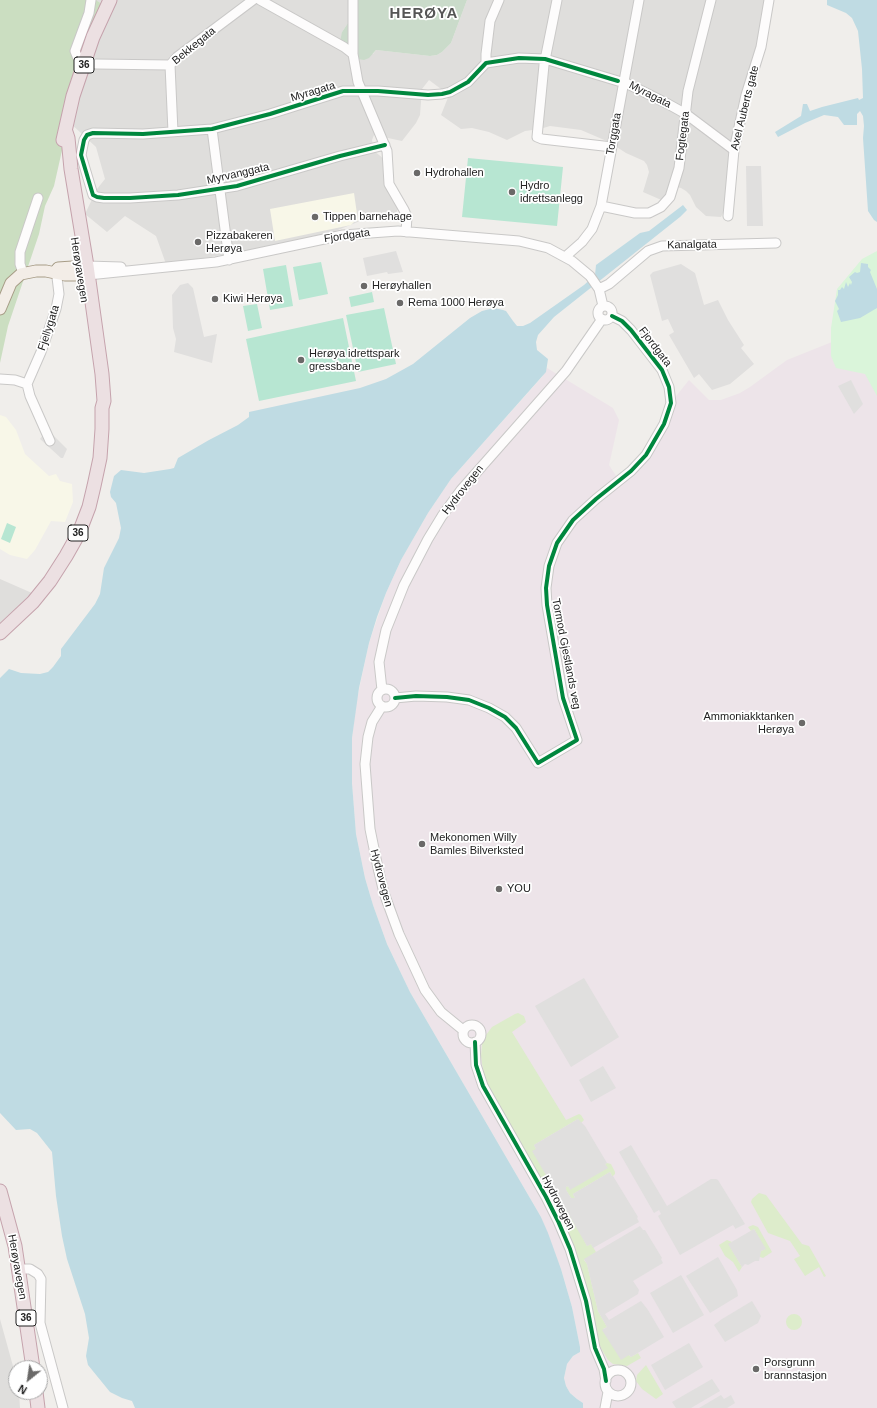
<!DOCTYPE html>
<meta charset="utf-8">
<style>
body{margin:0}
#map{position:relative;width:877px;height:1408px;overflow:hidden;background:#f0eeeb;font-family:Arial,sans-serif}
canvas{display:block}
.north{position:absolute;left:8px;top:1360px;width:40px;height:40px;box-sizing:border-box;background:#fff;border:1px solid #a7a7a7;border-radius:50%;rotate:210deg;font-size:11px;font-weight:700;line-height:16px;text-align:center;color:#222}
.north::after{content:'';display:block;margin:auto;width:14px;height:18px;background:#6a6968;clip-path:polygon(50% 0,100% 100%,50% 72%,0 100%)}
</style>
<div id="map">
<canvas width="877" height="1408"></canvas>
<div class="north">N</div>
</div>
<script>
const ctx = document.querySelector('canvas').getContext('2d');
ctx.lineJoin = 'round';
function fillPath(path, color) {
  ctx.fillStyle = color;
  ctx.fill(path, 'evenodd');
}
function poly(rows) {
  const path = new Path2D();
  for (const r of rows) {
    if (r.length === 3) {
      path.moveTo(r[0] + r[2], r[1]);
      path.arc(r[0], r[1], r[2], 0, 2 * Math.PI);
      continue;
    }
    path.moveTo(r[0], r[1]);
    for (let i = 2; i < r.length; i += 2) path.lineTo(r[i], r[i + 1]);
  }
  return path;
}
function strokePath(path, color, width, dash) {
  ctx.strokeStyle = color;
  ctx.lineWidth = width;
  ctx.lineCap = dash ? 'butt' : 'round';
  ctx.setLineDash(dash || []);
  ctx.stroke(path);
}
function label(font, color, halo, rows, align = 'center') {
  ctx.font = font + ' Arial,sans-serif';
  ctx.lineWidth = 3.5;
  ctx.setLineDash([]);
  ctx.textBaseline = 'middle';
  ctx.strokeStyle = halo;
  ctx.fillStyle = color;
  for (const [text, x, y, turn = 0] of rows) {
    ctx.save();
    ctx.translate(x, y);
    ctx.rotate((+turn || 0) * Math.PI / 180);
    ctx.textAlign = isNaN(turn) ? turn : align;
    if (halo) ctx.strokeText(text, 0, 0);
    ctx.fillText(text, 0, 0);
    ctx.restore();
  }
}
const residential = poly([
 [96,0,352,0,352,17,342,32,373,54,376,50,430,56,437,55,442,52,451,43,467,0,765,0,764,26,724,211,721,217,706,216,696,207,690,195,686,191,681,188,676,187,666,202,643,192,649,172,647,165,644,161,626,153,609,142,581,130,550,126,540,129,525,131,507,140,489,132,472,128,461,129,441,115,449,95,429,80,422,89,420,115,416,123,402,141,374,135,372,140,374,151,384,159,400,205,395,215,370,217,328,234,253,250,166,264,156,236,125,216,107,232,85,214,97,189,105,179,96,147,68,121,103,6],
 [0,579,32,593,0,623],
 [0,1319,16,1377,16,1392,19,1392,20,1408,0,1408]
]);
const industrial = poly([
 [877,324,877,1408,583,1408,583,1403,577,1399,570,1393,566,1386,564,1378,567,1364,573,1356,580,1352,580,1347,572,1307,561,1269,541,1217,410,992,387,944,373,905,365,878,356,834,351,770,352,738,356,704,369,643,386,593,401,560,428,513,451,479,542,377,547,368,613,408,619,420,609,465,620,482,644,459,665,416,665,393,673,400,689,380,709,400,721,400,740,393,750,387,787,360]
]);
const education = poly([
 [354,193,358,221,355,221,351,225,275,241,270,209],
 [0,415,6,417,16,430,25,454,49,476,56,474,60,481,72,484,73,502,65,522,51,521,35,550,27,559,10,555,0,549]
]);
const grass = poly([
 [518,1013,524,1016,526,1022,512,1032,566,1120,579,1114,581,1115,584,1120,581,1123,578,1119,534,1145,587,1246,591,1244,596,1252,584,1260,587,1264,598,1311,607,1327,603,1329,631,1357,638,1353,641,1358,627,1366,613,1364,608,1360,602,1350,597,1339,581,1274,484,1077,481,1056,482,1044,486,1035,492,1027,515,1014],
 [607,1163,611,1164,615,1172,615,1174,613,1176,612,1176,610,1172,573,1194,575,1198,571,1198,566,1190,566,1187,568,1186,570,1189,607,1168,605,1164],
 [759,1193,766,1195,802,1244,809,1246,826,1276,824,1277,819,1267,805,1276,794,1259,800,1256,790,1241,768,1233,751,1202,752,1199],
 [753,1225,758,1227,772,1252,763,1258,760,1257,760,1254,761,1251,765,1249,754,1229,751,1231,748,1227],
 [727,1240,732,1242,729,1245,742,1267,739,1272,733,1262,725,1256,719,1245],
 [794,1322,8],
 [646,1365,663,1394,656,1399,642,1389,636,1381,637,1375]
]);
const forest = poly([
 [0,0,96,0,103,5,63,146,54,186,45,206,39,234,8,326,0,363]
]);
const cemetery = poly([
 [352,0,467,0,451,43,442,52,437,55,430,56,376,50,369,58,364,60,358,59,340,42,342,32,352,17]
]);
const park = poly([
 [877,251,877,396,865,374,836,368,831,356,831,328,837,289,862,259]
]);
const pitch = poly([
 [468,158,563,167,557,226,462,217],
 [321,262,328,294,299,300,293,267],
 [286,265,293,306,270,310,263,269],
 [372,292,374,302,351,307,349,297],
 [257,304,262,328,248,331,243,306],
 [384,308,396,364,358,372,346,315],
 [343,318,356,381,259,401,246,339],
 [7,523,16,527,10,543,1,539]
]);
const parking = poly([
 [746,166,761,166,763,226,747,226],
 [396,251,403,272,388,274,387,272,367,276,363,258],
 [681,264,695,273,704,305,718,300,728,320,744,345,741,348,754,364,730,384,712,390,699,374,694,378,669,335,674,332,668,319,662,321,650,275,653,272],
 [188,283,193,288,204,337,217,334,212,363,174,352,176,339,173,328,172,295,180,285],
 [851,380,863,404,854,414,838,386],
 [47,429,67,449,63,458,61,458,40,439],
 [584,978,619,1037,571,1067,535,1006],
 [603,1066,616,1088,591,1102,579,1080],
 [578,1119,585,1126,607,1163,605,1164,608,1168,570,1190,568,1186,566,1187,566,1190,571,1198,575,1198,573,1194,610,1172,612,1176,613,1176,638,1217,637,1218,639,1222,593,1248,591,1244,587,1246,532,1151,536,1149,534,1145],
 [631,1145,667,1206,711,1179,716,1179,718,1180,745,1224,735,1229,735,1228,733,1225,680,1255,658,1216,661,1214,659,1210,654,1213,619,1152],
 [640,1226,643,1230,645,1230,662,1258,661,1259,663,1263,633,1281,639,1290,638,1294,605,1314,609,1320,641,1301,648,1310,664,1337,631,1357,629,1355,621,1360,602,1330,607,1327,598,1311,587,1264,584,1259],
 [754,1229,766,1249,761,1251,759,1261,755,1261,748,1265,745,1264,742,1267,728,1244],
 [718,1257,737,1290,738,1296,710,1313,686,1276],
 [681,1275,704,1315,673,1333,650,1293],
 [752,1301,761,1316,758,1323,725,1342,714,1325,722,1319],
 [689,1343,703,1367,665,1390,651,1365],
 [712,1379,720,1391,691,1408,676,1408,672,1402],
 [721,1395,724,1399,731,1395,735,1403,727,1408,699,1408]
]);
const water = poly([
 [827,0,877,0,877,222,874,220,868,211,863,138,864,126,863,116,860,111,857,114,857,125,844,125,838,117,824,115,805,123,778,137,775,132,801,116,803,104,807,104,810,111,822,107,858,98,859,100,863,98,862,69,858,31,852,18,846,13,827,5],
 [683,205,687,210,680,217,554,317,538,335,536,342,537,350,548,359,546,372,451,479,428,513,401,560,386,593,377,617,369,643,359,688,352,738,352,783,356,834,365,878,373,905,387,944,410,992,541,1217,548,1233,561,1269,572,1307,580,1347,580,1352,573,1356,567,1364,564,1378,566,1386,570,1393,577,1399,583,1403,583,1408,135,1408,132,1401,122,1398,110,1392,88,1365,86,1356,89,1338,85,1314,67,1259,62,1236,56,1196,52,1152,37,1133,30,1129,16,1130,0,1113,0,678,9,669,21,673,40,674,48,672,53,667,61,656,61,649,95,604,100,594,104,568,119,538,121,528,116,503,111,497,110,492,114,476,121,470,144,473,170,469,174,468,178,458,209,440,238,425,249,417,249,412,360,388,386,379,413,364,470,318,482,311,494,308,503,310,506,311,513,321,517,326,523,326,530,323,584,285,595,275,596,265,640,233,649,231],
 [861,263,868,264,868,267,871,270,870,272,877,289,877,308,860,318,841,322,837,311,839,309,835,301,838,295,838,290,840,290,842,287,844,289,846,282,848,287,850,283,851,285,852,282,849,277,855,272,857,273,860,272]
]);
const minor = poly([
 [260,0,344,47,353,54],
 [353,0,353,54,358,82,387,151,389,184,404,210,407,217,406,232],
 [557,0,544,65,537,137,542,139,612,147],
 [85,61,77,56,75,51,89,13,91,0],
 [486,63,486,54,490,21,499,0],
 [96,64,170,65],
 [624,82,668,104,686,114,734,150],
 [212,129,229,260],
 [173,132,170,65,177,57,253,0],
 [385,145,340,156,237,186,178,195,130,198,104,198,97,197,93,195,81,155,84,140,87,135,93,133,143,134,212,129,270,114,343,91,378,91,428,95,442,94,450,92,468,82,486,63,519,58,545,59,618,81],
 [601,206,635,213,649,213,661,207,670,197,679,168,688,91,711,0],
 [728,216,734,150,746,95,761,47,769,0],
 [565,257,582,242,592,229,601,206,639,0],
 [87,266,121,267],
 [23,273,20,264,20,252,38,198],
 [88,275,216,262,343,235,398,231,519,241,548,248,572,261,590,276,599,289,603,306],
 [599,289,609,284,648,251,662,246,776,243],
 [605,313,7],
 [0,379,15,380,27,384,30,396,50,441],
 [27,384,41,352,56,309,59,294,56,269],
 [386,698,9],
 [382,690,379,662,386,630,404,585,428,539,442,516,461,490,566,371,602,319],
 [395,698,416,696,447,697,469,700,489,708,505,717,516,728,538,763,577,740,563,698,547,605,546,588,549,566,557,543,573,520,596,499,631,471,646,455,664,424,671,403,669,387,662,370,631,330,622,321,612,316],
 [382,706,372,722,368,737,365,764,370,829,378,868,384,893,399,934,425,990,441,1012,463,1030],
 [472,1034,9],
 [475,1042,476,1065,483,1086,546,1197,558,1221,570,1249,586,1301,595,1348,604,1369,606,1381],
 [18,1269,30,1269,38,1274,41,1279,40,1323,63,1408],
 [618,1383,13],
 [605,1408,608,1392]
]);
const major = poly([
 [58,268,87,266],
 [0,309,11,283,21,274,36,271,46,271,65,275,88,275]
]);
const highway = poly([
 [63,140,73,96,93,37,110,0],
 [0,633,33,602,50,581,66,556,79,533,89,507,94,486,100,458,102,429,102,408,104,401,102,374,87,266,71,169,68,138,66,132],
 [0,1191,15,1246,33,1368],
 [36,1392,38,1408]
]);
const cycleway = poly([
 [385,145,340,156,237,186,178,195,130,198,104,198,97,197,93,195,81,155,84,140,87,135,93,133,143,134,212,129,270,114,343,91,378,91,428,95,442,94,450,92,468,82,486,63,519,58,545,59,618,81],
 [395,698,416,696,447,697,469,700,489,708,505,717,516,728,538,763,577,740,563,698,547,605,546,588,549,566,557,543,573,520,596,499,631,471,646,455,664,424,671,403,669,387,662,370,631,330,622,321,612,316],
 [475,1042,476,1065,483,1086,546,1197,558,1221,570,1249,586,1301,595,1348,604,1369,606,1381]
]);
const markers = [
 [417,173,4,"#6a6968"],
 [512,192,4,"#6a6968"],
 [315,217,4,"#6a6968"],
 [198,242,4,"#6a6968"],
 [364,286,4,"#6a6968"],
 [215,299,4,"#6a6968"],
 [400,303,4,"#6a6968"],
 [301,360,4,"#6a6968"],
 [802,723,4,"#6a6968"],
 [422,844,4,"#6a6968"],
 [499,889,4,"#6a6968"],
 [756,1369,4,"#6a6968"]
];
const shields = [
 [84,65,20],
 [78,533,20],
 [26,1318,20]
];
const shieldNames = [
 ["36",84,65],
 ["36",78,533],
 ["36",26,1318]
];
const streetNames = [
 ["Bekkegata",194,46,-39],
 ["Myragata",313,92,-17],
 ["Myragata",650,95,27],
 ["Axel Auberts gate",745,108,-76],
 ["Torggata",614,134,-80],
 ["Fogtegata",683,136,-83],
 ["Myrvanggata",238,174,-13],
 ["Fjordgata",347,236,-8],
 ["Kanalgata",692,245,-1],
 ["Herøyavegen",79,270,81],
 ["Fjellygata",49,328,-72],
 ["Fjordgata",655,347,53],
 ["Hydrovegen",463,490,-52],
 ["Tormod Gjestlands veg",566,654,79],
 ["Hydrovegen",381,878,75],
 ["Hydrovegen",558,1203,63],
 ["Herøyavegen",17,1267,80]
];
const poiNames = [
 ["Hydrohallen",425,173],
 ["Hydro",520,186],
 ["idrettsanlegg",520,199],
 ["Tippen barnehage",323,217],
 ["Pizzabakeren",206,236],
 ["Herøya",206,249],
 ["Herøyhallen",372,286],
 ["Kiwi Herøya",223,299],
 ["Rema 1000 Herøya",408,303],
 ["Herøya idrettspark",309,354],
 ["gressbane",309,367],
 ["Ammoniakktanken",794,717,"right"],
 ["Herøya",794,730,"right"],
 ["Mekonomen Willy",430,838],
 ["Bamles Bilverksted",430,851],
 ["YOU",507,889],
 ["Porsgrunn",764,1363],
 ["brannstasjon",764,1376]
];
const districtNames = [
 ["HERØYA",424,14]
];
fillPath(residential, '#dfdedc');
fillPath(industrial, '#ede4e9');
fillPath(education, '#f8f7e8');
fillPath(grass, '#ddeccb');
fillPath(forest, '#cbdec1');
fillPath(cemetery, '#cadbca');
fillPath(park, '#daf5da');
fillPath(pitch, '#b7e6d2');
fillPath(parking, '#e0dfde');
fillPath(water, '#bfdbe3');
strokePath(minor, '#c9c8c7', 11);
strokePath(major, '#a79c86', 13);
strokePath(highway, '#c5a2ac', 15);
strokePath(minor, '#fdfcfc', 9);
strokePath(major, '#f3ede7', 11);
strokePath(highway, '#ece0e2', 13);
strokePath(cycleway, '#00873e', 4);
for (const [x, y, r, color] of markers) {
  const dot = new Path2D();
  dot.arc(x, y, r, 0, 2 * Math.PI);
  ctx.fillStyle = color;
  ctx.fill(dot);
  strokePath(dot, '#fff', 1.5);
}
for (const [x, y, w] of shields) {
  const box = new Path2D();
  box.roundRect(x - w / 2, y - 8, w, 16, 3);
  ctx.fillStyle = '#fff';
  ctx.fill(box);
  strokePath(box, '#222', 1);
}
label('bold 10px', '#222', null, shieldNames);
label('11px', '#222', '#fff', streetNames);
label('11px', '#222', '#fff', poiNames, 'left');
ctx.letterSpacing = '1px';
label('bold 15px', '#555', '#fff', districtNames);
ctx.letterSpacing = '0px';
</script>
